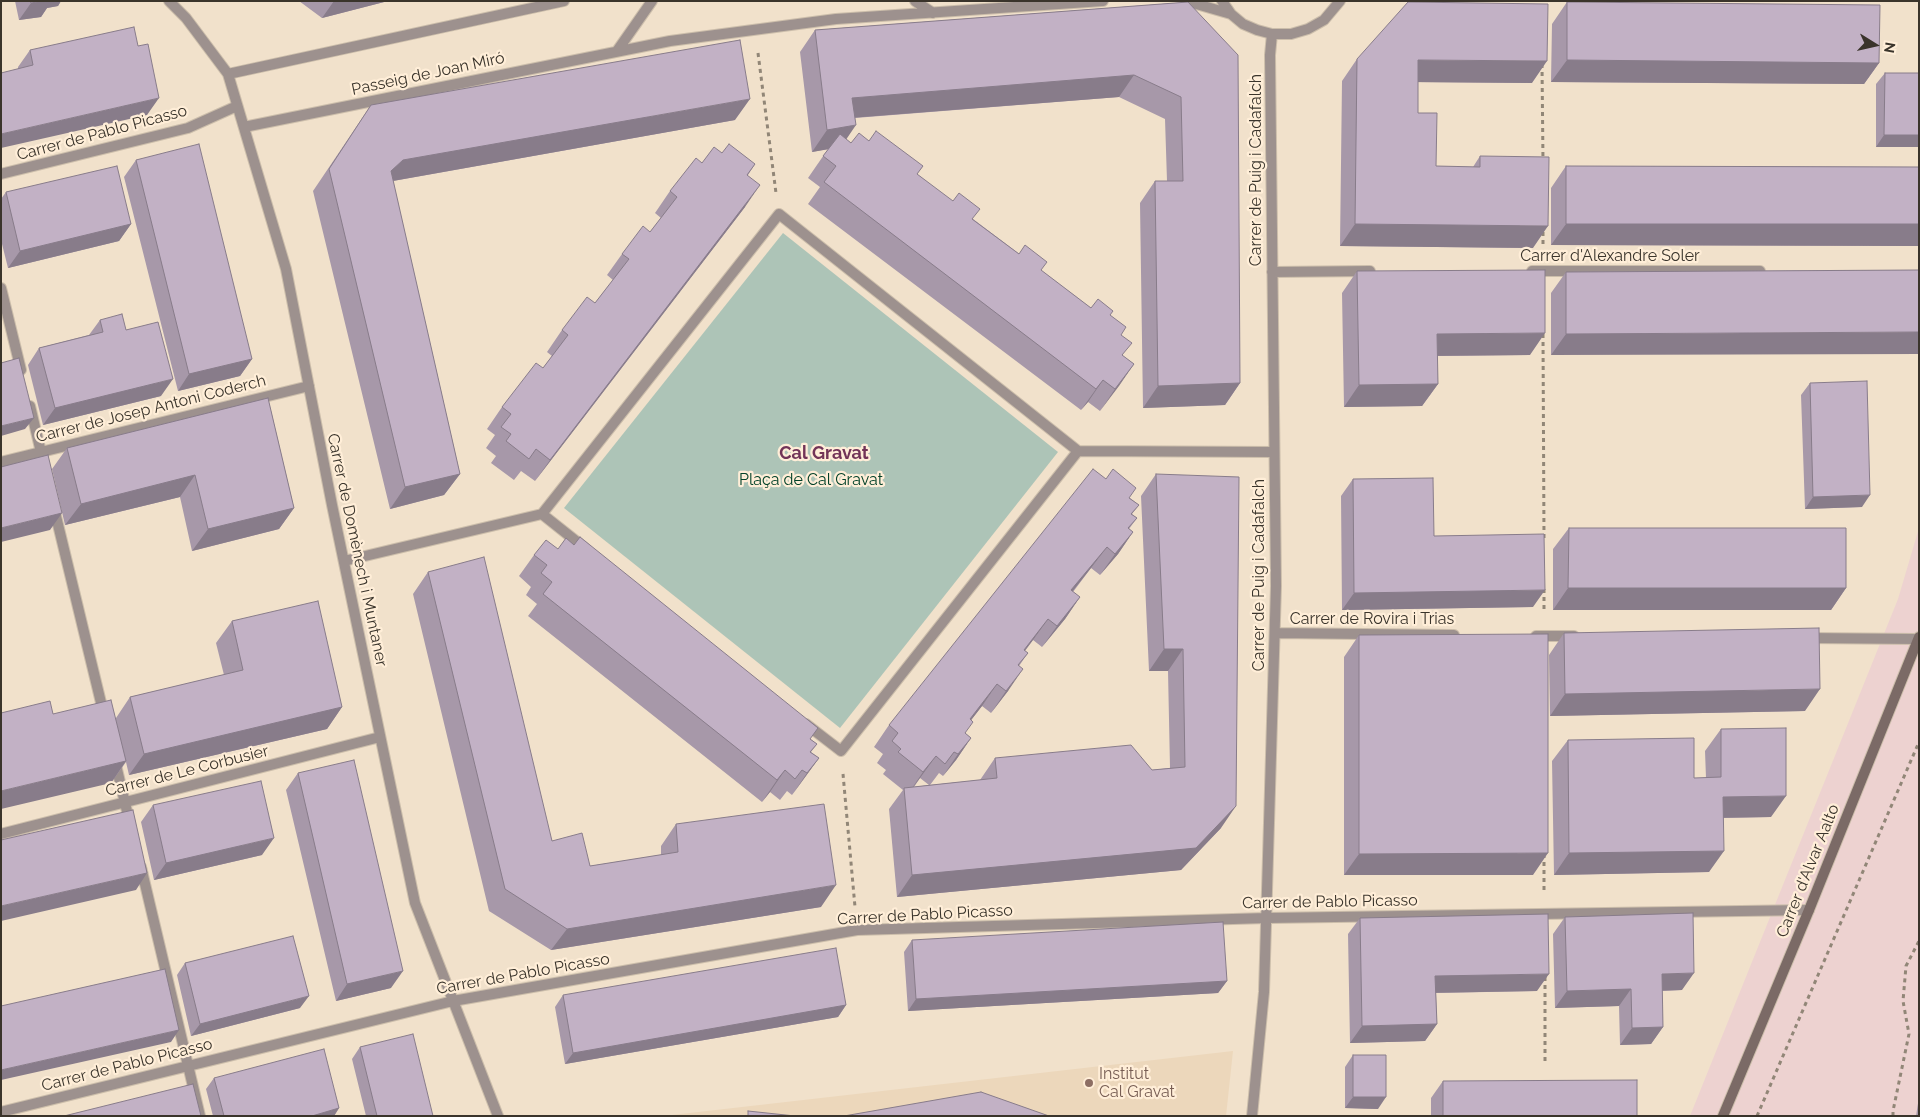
<!DOCTYPE html>
<meta charset="utf-8">
<style>
body{margin:0}
#map{position:relative;width:1920px;height:1117px;overflow:hidden;background:#f1e1cb;font-family:Raleway,sans-serif}
canvas{display:block}
.frame{position:absolute;inset:0;border:2px solid #3a342b;pointer-events:none}
.north{position:absolute;left:1850px;top:20px;width:50px;height:50px;-webkit-text-stroke:4px #ffeed8;paint-order:stroke;rotate:100deg;font-size:14px;font-weight:700;line-height:20px;text-align:center;color:#3a342b}
.north::after{content:'';display:block;margin:auto;width:18px;height:22px;background:#3a342b;clip-path:polygon(50% 0,100% 100%,50% 72%,0 100%)}
</style>
<div id="map">
<canvas width="1920" height="1117"></canvas>
<div class="frame"></div>
<div class="north">N</div>
</div>
<script>
const ctx = document.querySelector('canvas').getContext('2d');
ctx.lineJoin = 'round';
function fillPath(path, color) {
  ctx.fillStyle = color;
  ctx.fill(path, 'evenodd');
}
function poly(rows) {
  const path = new Path2D();
  for (const r of rows) {
    path.moveTo(r[0], r[1]);
    for (let i = 2; i < r.length; i += 2) path.lineTo(r[i], r[i + 1]);
  }
  return path;
}
function strokePath(path, color, width, dash) {
  ctx.strokeStyle = color;
  ctx.lineWidth = width;
  ctx.lineCap = dash ? 'butt' : 'round';
  ctx.setLineDash(dash || []);
  ctx.stroke(path);
}
function label(font, color, halo, rows, align = 'center') {
  ctx.font = font + ' Raleway,sans-serif';
  ctx.lineWidth = 4.5;
  ctx.setLineDash([]);
  ctx.textBaseline = 'middle';
  ctx.strokeStyle = halo;
  ctx.fillStyle = color;
  for (const [text, x, y, turn = 0] of rows) {
    ctx.save();
    ctx.translate(x, y);
    ctx.rotate((+turn || 0) * Math.PI / 180);
    ctx.textAlign = isNaN(turn) ? turn : align;
    if (halo) ctx.strokeText(text, 0, 0);
    ctx.fillText(text, 0, 0);
    ctx.restore();
  }
}
const commercial = poly([
 [1919,528,1919,1116,1690,1116,1898,599]
]);
const built = poly([
 [1233,1051,1226,1116,663,1116]
]);
const green = poly([
 [783,233,1058,452,840,728,564,508]
]);
const path = poly([
 [758,53,776,193],
 [1542,64,1543,161],
 [1543,232,1543,248],
 [1543,334,1544,538],
 [1544,589,1544,613],
 [843,774,855,907],
 [1544,854,1544,891],
 [1545,977,1545,1061],
 [1757,1116,1919,742],
 [1893,1116,1893,1111,1909,1034,1903,1001,1906,966,1919,941]
]);
const street = poly([
 [169,1,186,18,228,74,286,269,332,505,415,903,498,1116],
 [915,1,933,13],
 [1186,1,1231,14],
 [1222,1,1231,14,1243,24,1257,30,1272,34,1291,34,1308,29,1324,20,1340,1],
 [617,51,652,1],
 [228,74,564,1],
 [244,127,670,41,836,19,1103,1],
 [1,174,188,128,237,106],
 [1532,271,1760,271],
 [1272,272,1370,271],
 [1,288,21,370],
 [30,406,45,469],
 [1,462,309,386],
 [54,508,104,715],
 [586,549,542,514,779,214,1078,451,1274,452],
 [344,561,542,514],
 [1275,633,1454,635],
 [1536,636,1574,636],
 [1806,638,1918,639],
 [806,724,841,751,1078,451],
 [115,761,130,824],
 [1,834,380,737],
 [141,867,200,1116],
 [1,1112,453,1001,857,930,1267,918,1809,910],
 [1252,1116,1264,992,1276,586,1270,55,1272,34]
]);
const secondary = poly([
 [1723,1116,1809,910,1919,637]
]);
const wall = poly([
 [15,1,61,1,58,6,47,8,41,17,19,20],
 [299,1,388,1,322,18],
 [1188,2,1240,383,1225,405,1143,408,1140,203,1155,181,1167,181,1165,119,1119,97,855,118,846,139,851,143,869,141,923,166,917,174,973,219,1091,308,1110,315,1121,335,1123,356,1134,364,1100,411,1088,402,1081,410,808,204,820,187,808,178,828,149,812,152,800,52,815,30],
 [1567,2,1879,63,1864,84,1551,82,1552,24],
 [30,50,147,115,18,69,18,67],
 [1357,59,1532,83,1418,82,1418,113,1436,166,1473,167,1480,156,1533,248,1340,246,1342,81],
 [1885,73,1919,147,1876,147,1876,84],
 [371,105,735,120,393,181,460,474,444,495,390,509,313,191],
 [722,153,755,164,748,175,745,207,535,481,521,471,514,480,491,463,496,456,486,448,495,435,487,429,502,407,543,368,552,356,547,352,562,330,595,303,613,280,607,275,622,254,650,232,661,218,655,213,670,191,702,163],
 [136,160,252,359,240,376,178,391,124,177],
 [1566,166,1919,167,1919,246,1551,245,1551,188],
 [6,192,131,224,119,241,8,268,1,240,1,199],
 [1919,270,1551,355,1551,293,1566,272],
 [1357,271,1530,355,1437,356,1438,384,1422,406,1344,407,1342,293],
 [100,320,126,330,161,396,43,425,28,365,39,348,89,335],
 [1810,383,1862,507,1805,509,1801,395],
 [268,398,294,508,279,529,192,551,180,497,65,525,52,469,67,448],
 [1156,474,1221,828,1181,870,897,897,889,809,903,790,883,774,886,770,877,763,883,754,874,747,889,725,1130,498,1139,505,1132,514,1137,518,1129,529,1133,532,1118,554,1100,575,1091,568,1073,592,1080,597,1065,619,1042,647,1033,640,1025,651,1028,653,1019,666,1008,691,991,713,982,706,971,720,965,733,971,738,956,760,943,776,939,773,930,785,980,780,995,758,1152,770,1170,768,1168,671,1149,671,1141,496],
 [920,778,929,785,914,787],
 [1353,479,1434,536,1533,607,1342,610,1341,496],
 [1569,528,1846,588,1831,610,1553,610,1553,549],
 [558,549,817,744,811,752,819,758,792,795,787,791,780,800,770,792,762,802,528,616,537,604,526,595,531,587,519,576,534,555],
 [428,572,552,841,590,866,661,855,661,846,676,824,821,907,551,950,489,911,413,594],
 [232,621,342,707,327,729,129,775,126,762,111,783,53,714,116,718,130,697,224,675,216,643],
 [1564,633,1805,711,1550,716,1549,655],
 [1359,635,1533,875,1344,875,1344,657],
 [1721,729,1771,817,1723,818,1709,872,1554,875,1552,761,1568,740,1694,778,1706,778,1705,751],
 [298,773,391,988,336,1001,286,790],
 [153,805,262,855,154,880,141,822],
 [1565,917,1682,990,1662,991,1663,1027,1651,1044,1620,1045,1619,1006,1555,1008,1553,934],
 [1360,918,1537,991,1436,993,1437,1024,1425,1041,1350,1043,1348,934],
 [912,940,1227,981,1218,993,908,1011,904,952],
 [185,963,300,1008,191,1036,177,975],
 [563,995,846,1005,838,1017,565,1064,555,1007],
 [360,1047,433,1116,366,1116,352,1059],
 [1353,1055,1378,1109,1345,1108,1345,1067],
 [214,1078,339,1108,334,1116,213,1116,206,1089],
 [1443,1081,1637,1116,1431,1116,1431,1098],
 [1919,1097,1919,1116,1916,1116]
]);
const shadedWall = poly([
 [43,1,61,1,58,6,47,8,41,17,19,20,31,3],
 [334,1,388,1,322,18],
 [1418,60,1547,61,1532,83,1403,82],
 [1567,60,1879,63,1864,84,1551,82],
 [1134,75,1119,97,837,119,852,98],
 [159,98,147,115,1,148,1,134],
 [750,99,735,120,387,182,391,171,403,160],
 [856,125,841,147,812,152,827,130],
 [1884,135,1919,135,1919,147,1876,147],
 [760,185,745,207,535,481,550,460],
 [131,224,119,241,8,268,20,251],
 [1355,224,1548,226,1533,248,1340,246],
 [1566,224,1919,224,1919,246,1551,245],
 [1919,332,1919,354,1551,355,1566,334],
 [1545,333,1530,355,1422,356,1437,334],
 [252,359,240,376,178,391,189,374],
 [1134,364,1119,386,1100,411,1115,389],
 [173,379,161,396,43,425,55,408],
 [1103,380,1088,402,1081,410,1096,389],
 [1240,383,1225,405,1143,408,1158,386],
 [1438,384,1422,406,1344,407,1359,385],
 [34,418,25,429,1,436,1,426],
 [460,474,444,495,390,509,405,487],
 [195,475,180,497,65,525,81,504],
 [1870,495,1862,507,1805,509,1813,497],
 [294,508,279,529,192,551,208,529],
 [62,513,50,530,1,542,1,528],
 [1133,532,1118,554,1100,575,1115,554],
 [1107,547,1091,568,1056,612,1071,590],
 [1568,588,1846,588,1831,610,1553,610],
 [1545,590,1533,607,1342,610,1354,593],
 [1080,597,1065,619,1042,647,1057,626],
 [1048,619,1033,640,1009,671,1024,650],
 [1164,649,1183,649,1168,671,1149,671],
 [1023,669,1008,691,991,713,1006,691],
 [997,684,982,706,955,741,970,719],
 [1820,689,1805,711,1550,716,1565,694],
 [342,707,327,729,129,775,144,754],
 [971,738,956,760,943,776,958,754],
 [936,756,920,778,908,794,923,772],
 [819,758,803,780,792,795,807,773],
 [126,761,111,783,1,809,1,791],
 [785,770,770,792,762,802,777,780],
 [1786,796,1771,817,1708,818,1723,797],
 [1236,806,1221,828,1181,870,897,897,912,875],
 [274,838,262,855,154,880,166,863],
 [1724,851,1709,872,1554,875,1569,853],
 [1548,853,1533,875,1344,875,1359,854],
 [147,873,136,890,1,921,1,906],
 [836,885,821,907,551,950,567,929],
 [403,971,391,988,336,1001,347,984],
 [1694,973,1682,990,1650,991,1662,974],
 [1549,974,1537,991,1423,993,1435,976],
 [1227,981,1218,993,908,1011,916,999],
 [1631,989,1619,1006,1555,1008,1567,991],
 [309,996,300,1008,191,1036,200,1024],
 [846,1005,838,1017,565,1064,573,1053],
 [1437,1024,1425,1041,1350,1043,1362,1026],
 [1663,1027,1651,1044,1620,1045,1632,1028],
 [179,1030,171,1042,1,1080,1,1070],
 [1353,1097,1386,1097,1378,1109,1345,1108],
 [339,1108,334,1116,312,1116]
]);
const building = poly([
 [30,1,43,1,31,3,30,1],
 [1188,2,1238,55,1240,383,1158,386,1155,181,1183,181,1181,97,1134,75,852,98,856,125,827,130,815,30,1188,2],
 [1408,2,1548,4,1547,61,1418,60,1418,113,1437,113,1436,166,1480,167,1480,156,1549,157,1548,226,1355,224,1357,59,1408,2],
 [1567,2,1880,5,1879,63,1567,60,1567,2],
 [134,27,138,46,148,44,159,98,1,134,1,73,33,65,30,50,134,27],
 [740,40,750,99,403,160,391,171,460,474,405,487,329,169,371,105,740,40],
 [1885,73,1919,73,1919,135,1884,135,1885,73],
 [876,131,923,166,917,174,953,201,959,193,980,209,972,219,1019,254,1025,245,1047,262,1041,270,1091,308,1098,299,1113,311,1110,315,1126,327,1121,335,1132,343,1122,355,1134,364,1115,389,1103,380,1096,389,824,182,836,166,823,156,840,134,851,143,859,133,869,141,876,131],
 [199,144,252,359,189,374,136,160,199,144],
 [729,144,755,164,747,175,760,185,550,460,536,449,529,459,506,441,511,434,501,427,511,414,502,407,536,363,543,368,568,335,562,330,587,297,595,303,629,259,622,254,643,226,650,232,677,197,670,191,696,158,702,163,714,147,722,153,729,144],
 [117,166,131,224,20,251,6,192,117,166],
 [1566,166,1919,167,1919,224,1566,224,1566,166],
 [1545,270,1545,333,1437,334,1438,384,1359,385,1357,271,1545,270],
 [1919,270,1919,332,1566,334,1566,272,1919,270],
 [122,314,126,330,158,322,173,379,55,408,39,348,103,332,100,320,122,314],
 [19,358,34,418,1,426,1,363,19,358],
 [1867,381,1870,495,1813,497,1810,383,1867,381],
 [268,398,294,508,208,529,195,475,81,504,67,448,268,398],
 [48,455,62,513,1,528,1,467,48,455],
 [1093,469,1106,479,1113,469,1136,488,1129,498,1139,505,1131,514,1137,518,1128,528,1133,532,1115,554,1107,547,1071,590,1080,597,1057,626,1048,619,1024,650,1028,653,1018,665,1023,669,1006,691,997,684,970,719,973,722,965,733,971,738,958,754,954,752,945,764,936,756,923,772,898,752,901,749,892,741,898,733,889,725,1093,469],
 [1156,474,1239,477,1236,806,1196,848,912,875,904,788,997,778,995,758,1131,745,1152,770,1185,767,1183,649,1164,649,1156,474],
 [1433,478,1434,536,1544,534,1545,590,1354,593,1353,479,1433,478],
 [1569,528,1846,528,1846,588,1568,588,1569,528],
 [580,537,818,728,810,739,817,744,810,752,819,758,807,773,802,770,795,779,785,770,777,780,543,594,552,582,541,573,547,565,534,555,546,540,558,549,566,538,574,545,580,537],
 [484,557,552,841,582,833,590,866,678,852,676,824,824,804,836,885,567,929,505,889,428,572,484,557],
 [318,601,342,707,144,754,130,697,243,670,232,621,318,601],
 [1819,628,1820,689,1565,694,1564,633,1819,628],
 [1548,634,1548,853,1359,854,1359,635,1548,634],
 [111,700,126,761,1,791,1,713,50,701,53,714,111,700],
 [1786,728,1786,796,1723,797,1724,851,1569,853,1568,740,1694,738,1694,778,1721,777,1721,729,1786,728],
 [354,760,403,971,347,984,298,773,354,760],
 [261,781,274,838,166,863,153,805,261,781],
 [133,810,147,873,1,906,1,840,133,810],
 [1693,913,1694,973,1662,974,1663,1027,1632,1028,1631,989,1567,991,1565,917,1693,913],
 [1548,914,1549,974,1435,976,1437,1024,1362,1026,1360,918,1548,914],
 [1223,922,1227,981,916,999,912,940,1223,922],
 [293,936,309,996,200,1024,185,963,293,936],
 [836,948,846,1005,573,1053,563,995,836,948],
 [165,969,179,1030,1,1070,1,1006,165,969],
 [413,1034,433,1116,377,1116,360,1047,413,1034],
 [324,1049,339,1108,312,1116,224,1116,214,1078,324,1049],
 [1353,1055,1386,1055,1386,1097,1353,1097,1353,1055],
 [1637,1080,1637,1116,1443,1116,1443,1081,1637,1080],
 [193,1084,201,1116,64,1116,193,1084],
 [981,1092,1049,1116,844,1116,981,1092],
 [748,1111,795,1116,748,1116,748,1111]
]);
const markers = [
 [1089,1083,5,"#8d6e63"]
];
const streetNames = [
 ["Passeig de Joan Miró",428,74,-12],
 ["Carrer de Pablo Picasso",102,133,-15],
 ["Carrer de Puig i Cadafalch",1256,170,-90],
 ["Carrer d'Alexandre Soler",1610,256],
 ["Carrer de Josep Antoni Coderch",151,409,-14],
 ["Carrer de Domènech i Muntaner",357,550,78],
 ["Carrer de Puig i Cadafalch",1259,575,-90],
 ["Carrer de Rovira i Trias",1372,619],
 ["Carrer de Le Corbusier",187,771,-14],
 ["Carrer d'Alvar Aalto",1808,871,-68],
 ["Carrer de Pablo Picasso",1330,902,-1],
 ["Carrer de Pablo Picasso",925,915,-3],
 ["Carrer de Pablo Picasso",523,974,-10],
 ["Carrer de Pablo Picasso",127,1065,-14]
];
const parkNames = [
 ["Plaça de Cal Gravat",811,480]
];
const educationNames = [
 ["Institut",1099,1074],
 ["Cal Gravat",1099,1092]
];
const neighbourhoodNames = [
 ["Cal Gravat",824,454]
];
fillPath(commercial, '#edd2d0');
fillPath(built, '#ecd7bb');
fillPath(green, '#adc4b7');
strokePath(street, '#ccbeab', 12);
strokePath(secondary, '#ccbeab', 12);
strokePath(path, '#918677', 3, [4, 4]);
strokePath(street, '#9d918e', 10);
strokePath(secondary, '#7b6a66', 10);
fillPath(wall, '#a798a9');
fillPath(shadedWall, '#887c8a');
fillPath(building, '#c2b1c5');
strokePath(building, '#887c8a', 1);
for (const [x, y, r, color] of markers) {
  const dot = new Path2D();
  dot.arc(x, y, r, 0, 2 * Math.PI);
  ctx.fillStyle = color;
  ctx.fill(dot);
  strokePath(dot, '#ffeed8', 2);
}
label('16px', '#3a342b', '#ffeed8', streetNames);
label('16px', '#024128', '#ffeed8', parkNames);
label('16px', '#785e54', '#ffeed8', educationNames, 'left');
label('bold 18px', '#723458', '#ffeed8', neighbourhoodNames);
</script>
